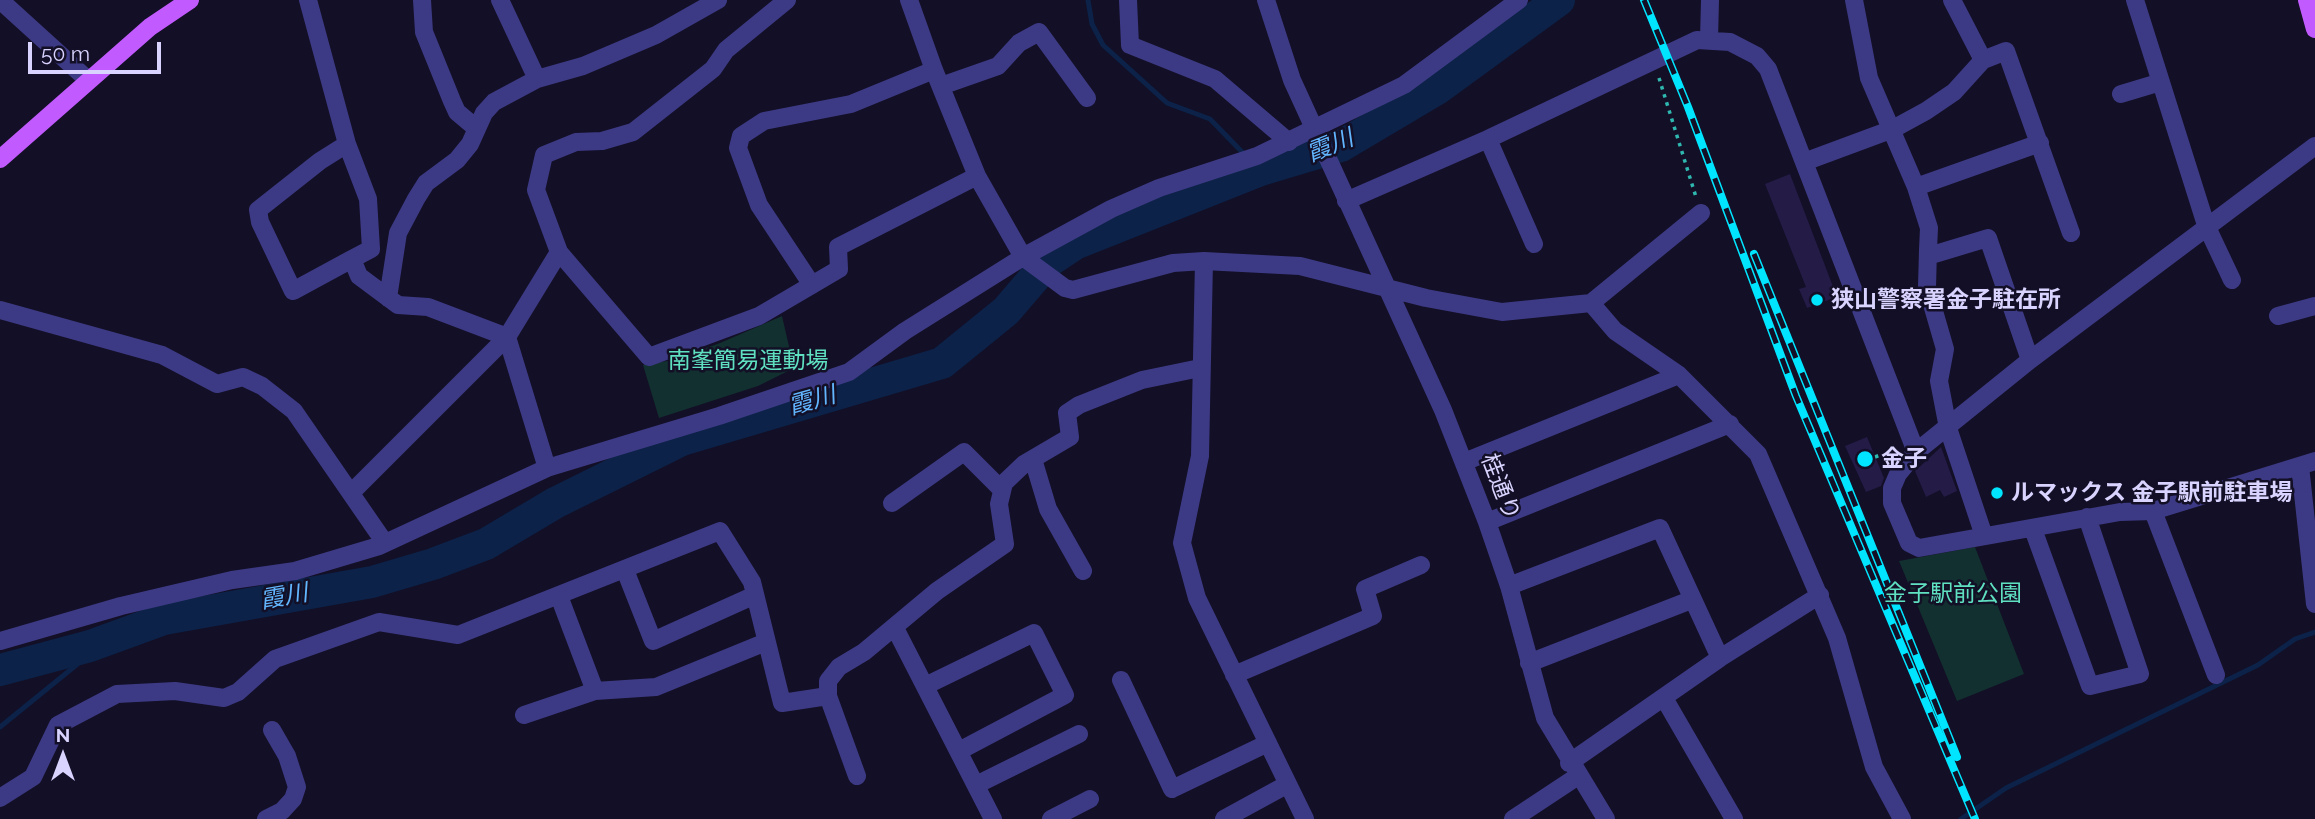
<!DOCTYPE html>
<meta charset="utf-8">
<style>
body{margin:0}
#map{position:relative;width:2315px;height:819px;overflow:hidden;background:#130f26;font-family:Raleway,sans-serif}
canvas{display:block}
.north{position:absolute;left:28px;top:721px;width:70px;height:70px;-webkit-text-stroke:5px #130f26;paint-order:stroke;rotate:0deg;font-size:19px;font-weight:700;line-height:28px;text-align:center;color:#d9d4ff}
.north::after{content:'';display:block;margin:auto;width:24px;height:32px;background:#d9d4ff;clip-path:polygon(50% 0,100% 100%,50% 72%,0 100%)}
.scale{position:absolute;left:28px;top:42px;width:133px;height:32px;box-sizing:border-box;border:4px solid #d9d4ff;border-top:0;padding-left:9px;font-size:21px;line-height:24px;white-space:nowrap;color:#d9d4ff;-webkit-text-stroke:5px #130f26;paint-order:stroke}
</style>
<div id="map">
<canvas width="2315" height="819"></canvas>
<div class="north">N</div>
<div class="scale">50 m</div>
</div>
<script>
const ctx = document.querySelector('canvas').getContext('2d');
ctx.lineJoin = 'round';
function fillPath(path, color) {
  ctx.fillStyle = color;
  ctx.fill(path, 'evenodd');
}
function poly(rows) {
  const path = new Path2D();
  for (const r of rows) {
    path.moveTo(r[0], r[1]);
    for (let i = 2; i < r.length; i += 2) path.lineTo(r[i], r[i + 1]);
  }
  return path;
}
function strokePath(path, color, width, dash) {
  ctx.strokeStyle = color;
  ctx.lineWidth = width;
  ctx.lineCap = dash ? 'butt' : 'round';
  ctx.setLineDash(dash || []);
  ctx.stroke(path);
}
function label(font, color, halo, rows, align = 'center') {
  ctx.font = font + ' Raleway,"Noto Sans JP",sans-serif';
  ctx.lineWidth = 5;
  ctx.setLineDash([]);
  ctx.textBaseline = 'middle';
  ctx.strokeStyle = halo;
  ctx.fillStyle = color;
  for (const [text, x, y, turn = 0] of rows) {
    ctx.save();
    ctx.translate(x, y);
    ctx.rotate((+turn || 0) * Math.PI / 180);
    ctx.textAlign = isNaN(turn) ? turn : align;
    if (halo) ctx.strokeText(text, 0, 0);
    ctx.fillText(text, 0, 0);
    ctx.restore();
  }
}
const green = poly([
 [782,316,794,368,758,386,659,418,643,365,673,360,720,343],
 [1975,547,2024,674,1957,701,1899,561]
]);
const stream = poly([
 [1088,0,1092,24,1103,45,1167,103,1210,119,1245,155],
 [1252,162,1261,170],
 [0,727,80,662,90,646],
 [1961,819,2006,788,2258,665,2295,639,2315,632]
]);
const river = poly([
 [0,670,90,646,164,619,372,582,433,564,486,544,555,503,682,440,942,363,1006,311,1048,262,1075,244,1261,170,1341,146,1437,89,1559,0]
]);
const building = poly([
 [1790,174,1837,297,1807,308,1799,289,1806,287,1765,184],
 [1867,437,1884,478,1881,486,1866,492,1845,446],
 [1941,447,1957,491,1944,497,1940,490,1926,497,1915,471]
]);
const path = poly([
 [1659,78,1696,197],
 [1875,457,1896,449]
]);
const minor = poly([
 [0,0,88,80],
 [308,0,347,144,368,199,371,249,352,259,359,276,398,305,428,307,507,337,559,252,536,190,544,155,576,142,602,141,633,132,713,69,726,50,787,0],
 [422,0,424,32,452,101,457,112,476,128],
 [500,0,537,79],
 [909,0,934,70,977,176,1023,257,1065,288,1073,290,1173,263,1204,261,1300,266,1426,298,1502,312,1591,303,1615,331,1679,375,1758,454,1837,638,1874,767,1902,819],
 [1128,0,1130,45,1215,79,1289,142],
 [1266,0,1292,80,1443,410,1487,522,1509,586,1545,718,1606,819],
 [1854,0,1869,78,1916,187,1929,228,1928,250,1935,254,1988,238,2030,360],
 [1952,0,1983,60],
 [2135,0,2206,225,2232,280],
 [1709,40,1710,0],
 [941,86,998,66,1019,43,1039,32,1087,98],
 [2121,94,2161,82],
 [1488,139,1534,244],
 [347,144,320,161,258,210,260,222,293,291,352,259],
 [2315,146,2030,360,1916,452,1898,474,1892,488,1892,503,1909,543,1919,548,2120,512,2153,511,2315,461],
 [1804,162,1893,129,1926,111,1954,92,1983,60,2006,51,2071,233],
 [1916,187,2040,143],
 [1346,201,1488,139,1697,40,1730,42,1757,56,1768,69,1916,452],
 [1928,250,1927,287,1945,349,1939,381,1948,428,1984,536],
 [559,252,649,357,759,316,839,269,838,247,977,176],
 [1204,261,1200,456,1182,543,1197,598,1305,819],
 [812,285,759,205,738,148,741,136,764,121,851,104,934,70],
 [388,298,398,233,416,199,426,183,457,160,470,144,484,113,494,102,537,79,583,66,656,35,718,0],
 [1591,303,1701,213],
 [0,310,162,355,217,384,243,377,262,386,294,411,385,543],
 [2278,316,2315,306],
 [1033,459,1048,509,1083,571],
 [1464,462,1679,375],
 [2300,466,2315,604],
 [351,493,507,337,547,468],
 [892,503,964,452,1002,490],
 [2153,511,2216,675],
 [1487,522,1730,424],
 [2033,529,2090,686,2140,674,2087,517],
 [625,570,653,641,755,595],
 [1509,586,1660,528,1720,658],
 [895,628,993,819],
 [0,641,121,606,232,580,295,571,379,546,547,468,719,416,849,372,905,331,1023,257,1111,209,1159,188,1257,156,1404,85,1519,0],
 [1529,663,1691,600],
 [1234,675,1373,616,1365,589,1421,565],
 [1121,680,1172,789,1268,743],
 [925,686,1034,633,1065,695,959,751],
 [595,691,656,687,766,642],
 [828,696,857,776],
 [1664,698,1734,819],
 [524,715,595,691,559,596],
 [1569,763,1720,658,1820,595],
 [976,785,1079,734],
 [0,798,33,777,58,725,117,694,175,691,224,698,238,692,275,659,379,622,458,635,720,531,752,582,782,703,828,696,828,681,839,667,864,652,937,591,1005,544,999,504,1004,483,1024,464,1070,437,1067,413,1079,405,1142,380,1200,368],
 [266,819,282,811,293,799,297,787,287,756,272,730],
 [1051,819,1090,799],
 [1224,819,1288,784],
 [1513,819,1578,776]
]);
const major = poly([
 [2307,0,2315,29],
 [0,159,150,27,190,0]
]);
const rail = poly([
 [1644,0,1688,107,1796,396,1975,819],
 [1754,254,1957,757]
]);
const markers = [
 [1817,300,7,"#00e5ff"],
 [1865,459,9,"#00e5ff"],
 [1997,493,7,"#00e5ff"]
];
const poiNames = [
 ["狭山警察署金子駐在所",1831,300],
 ["金子",1881,459],
 ["ルマックス 金子駅前駐車場",2011,493]
];
const parkNames = [
 ["南峯簡易運動場",748,361],
 ["金子駅前公園",1953,594]
];
const streetNames = [
 ["桂通り",1500,487,69]
];
const waterNames = [
 ["霞川",1330,146,-22],
 ["霞川",812,401,-16],
 ["霞川",284,597,-10]
];
fillPath(green, '#12302f');
strokePath(stream, '#0c2248', 5);
strokePath(river, '#0c2248', 32);
fillPath(building, '#241b47');
strokePath(path, '#2fb8b0', 3.5, [3.5, 5]);
strokePath(minor, '#3d3a85', 18);
strokePath(major, '#c25bff', 18);
strokePath(rail, '#00e5ff', 8);
strokePath(rail, '#130f26', 5, [16]);
for (const [x, y, r, color] of markers) {
  const dot = new Path2D();
  dot.arc(x, y, r, 0, 2 * Math.PI);
  ctx.fillStyle = color;
  ctx.fill(dot);
  strokePath(dot, '#130f26', 2.5);
}
label('bold 23px', '#d9d4ff', '#130f26', poiNames, 'left');
label('23px', '#5fe0c0', '#130f26', parkNames);
label('23px', '#d9d4ff', '#130f26', streetNames);
label('italic 24px', '#62b6ff', '#130f26', waterNames);
</script>
